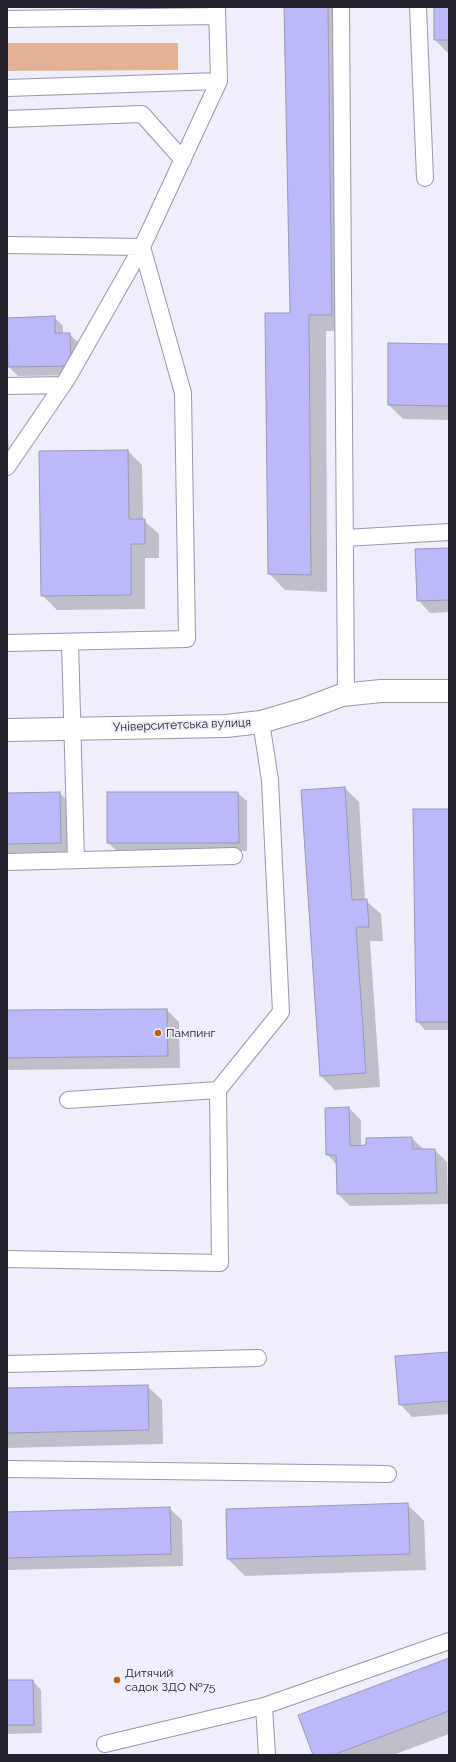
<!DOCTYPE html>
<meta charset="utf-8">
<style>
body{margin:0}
#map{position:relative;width:456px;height:1762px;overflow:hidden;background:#efeffc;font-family:Raleway,sans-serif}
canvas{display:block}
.frame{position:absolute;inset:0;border:8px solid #23232e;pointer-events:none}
</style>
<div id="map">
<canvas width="456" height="1762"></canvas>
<div class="frame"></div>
</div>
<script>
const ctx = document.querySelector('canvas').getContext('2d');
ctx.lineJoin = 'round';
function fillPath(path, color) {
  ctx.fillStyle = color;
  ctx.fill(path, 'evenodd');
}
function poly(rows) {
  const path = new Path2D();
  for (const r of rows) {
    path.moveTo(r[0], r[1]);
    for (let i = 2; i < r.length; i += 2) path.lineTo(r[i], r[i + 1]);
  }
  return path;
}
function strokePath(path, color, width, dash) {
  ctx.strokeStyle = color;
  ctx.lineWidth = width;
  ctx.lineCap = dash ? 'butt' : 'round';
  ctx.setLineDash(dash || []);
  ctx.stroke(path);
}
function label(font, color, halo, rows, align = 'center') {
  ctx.font = font + ' Raleway,sans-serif';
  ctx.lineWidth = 3.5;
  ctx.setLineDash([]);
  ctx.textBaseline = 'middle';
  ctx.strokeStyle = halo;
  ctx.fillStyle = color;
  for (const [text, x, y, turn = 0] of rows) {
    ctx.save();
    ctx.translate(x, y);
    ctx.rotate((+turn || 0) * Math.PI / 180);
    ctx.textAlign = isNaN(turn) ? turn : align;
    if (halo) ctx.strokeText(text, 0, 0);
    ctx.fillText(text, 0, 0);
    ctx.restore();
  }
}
const green = poly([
 [7,43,178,43,178,70,7,71]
]);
const shadow = poly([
 [285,7,344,7,348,331,326,331,327,592,285,590,269,573,291,314],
 [435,7,449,7,449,54,435,40],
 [54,317,63,326,63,334,69,334,78,342,79,375,18,376,9,367,8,319],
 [449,345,449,420,403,419,389,405],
 [7,416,9,455,7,455],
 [128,451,142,465,143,520,159,534,159,558,145,558,145,609,57,610,42,595],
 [449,549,449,612,430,613,418,600],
 [345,788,359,802,365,900,381,914,383,941,370,941,380,1087,335,1090,321,1076],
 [60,793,68,802,69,852,7,853,7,794],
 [238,793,247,801,247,851,117,851,108,843],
 [449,810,449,1030,425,1030,417,1021],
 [167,1010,179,1022,180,1068,9,1070,7,1067,7,1011],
 [349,1108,361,1120,361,1146,412,1138,424,1150,435,1150,447,1162,448,1204,350,1206,338,1194,337,1165,327,1154],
 [449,1353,449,1414,412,1417,400,1404],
 [147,1386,162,1400,163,1444,7,1448,7,1389],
 [407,1504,424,1521,426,1570,245,1576,228,1559],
 [169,1508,182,1520,183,1566,7,1570,7,1513],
 [449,1659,449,1734,393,1755,314,1755],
 [7,1681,33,1681,41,1690,42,1733,7,1734]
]);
const building = poly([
 [284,7,328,7,332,315,309,315,311,575,268,574,265,313,290,313,284,7],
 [434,7,449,7,449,40,434,40,434,7],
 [55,316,55,333,70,333,71,366,8,367,7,318,55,316],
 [388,343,449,344,449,406,388,405,388,343],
 [128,450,129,519,145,519,145,544,131,544,131,595,41,596,39,451,128,450],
 [449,548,449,600,417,601,415,549,449,548],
 [345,787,352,900,367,899,369,927,356,927,366,1073,320,1076,301,790,345,787],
 [60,792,61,843,7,844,7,793,60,792],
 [107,792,238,792,239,843,107,843,107,792],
 [413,809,449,809,449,1022,416,1022,413,809],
 [167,1009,168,1056,7,1058,7,1010,167,1009],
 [349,1107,350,1146,366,1145,366,1138,412,1137,413,1149,435,1149,437,1193,337,1194,336,1155,326,1155,325,1108,349,1107],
 [449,1352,449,1401,399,1405,395,1356,449,1352],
 [148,1385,149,1430,7,1433,7,1388,148,1385],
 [408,1503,410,1554,227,1559,226,1509,408,1503],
 [170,1507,171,1554,7,1558,7,1512,170,1507],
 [449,1658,449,1711,333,1755,313,1755,298,1715,449,1658],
 [7,1680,33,1680,34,1725,7,1725,7,1680]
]);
const lane = poly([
 [341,7,346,695],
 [418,7,425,178],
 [7,19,217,16],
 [7,88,219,81],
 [7,119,142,114,183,160],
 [7,245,142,247,219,81,217,7],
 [7,386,63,385],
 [7,467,67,379,142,247],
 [345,538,449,532],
 [70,642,76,860],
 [7,643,187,639,183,393,142,247],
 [7,862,234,856],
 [68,1100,218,1090],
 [7,1259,220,1263,218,1090,281,1012,270,780,261,722],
 [7,1364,258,1358],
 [7,1469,388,1474],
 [105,1744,264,1706],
 [267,1755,264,1706,449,1641]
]);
const street = poly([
 [7,730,226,726,261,722,305,709,342,695,381,691,449,691]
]);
const markers = [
 [158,1033,4,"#bc5f0d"],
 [117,1680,4,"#bc5f0d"]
];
const streetNames = [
 ["Університетська вулиця",182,725,-2]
];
const poiNames = [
 ["Пампинг",166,1033],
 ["Дитячий",125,1673],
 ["садок ЗДО №75",125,1687]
];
fillPath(green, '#e1b295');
fillPath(shadow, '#0003');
fillPath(building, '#bcb9fa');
strokePath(building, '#9a99b6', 1);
strokePath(lane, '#9897b4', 18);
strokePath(street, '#9897b4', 24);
strokePath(lane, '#fff', 16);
strokePath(street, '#fff', 22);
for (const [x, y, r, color] of markers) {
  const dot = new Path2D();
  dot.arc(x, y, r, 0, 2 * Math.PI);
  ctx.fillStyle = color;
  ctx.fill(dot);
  strokePath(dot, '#efeffc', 1.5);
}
label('12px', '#23232e', '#efeffc', streetNames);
label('12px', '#23232e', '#efeffc', poiNames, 'left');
</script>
